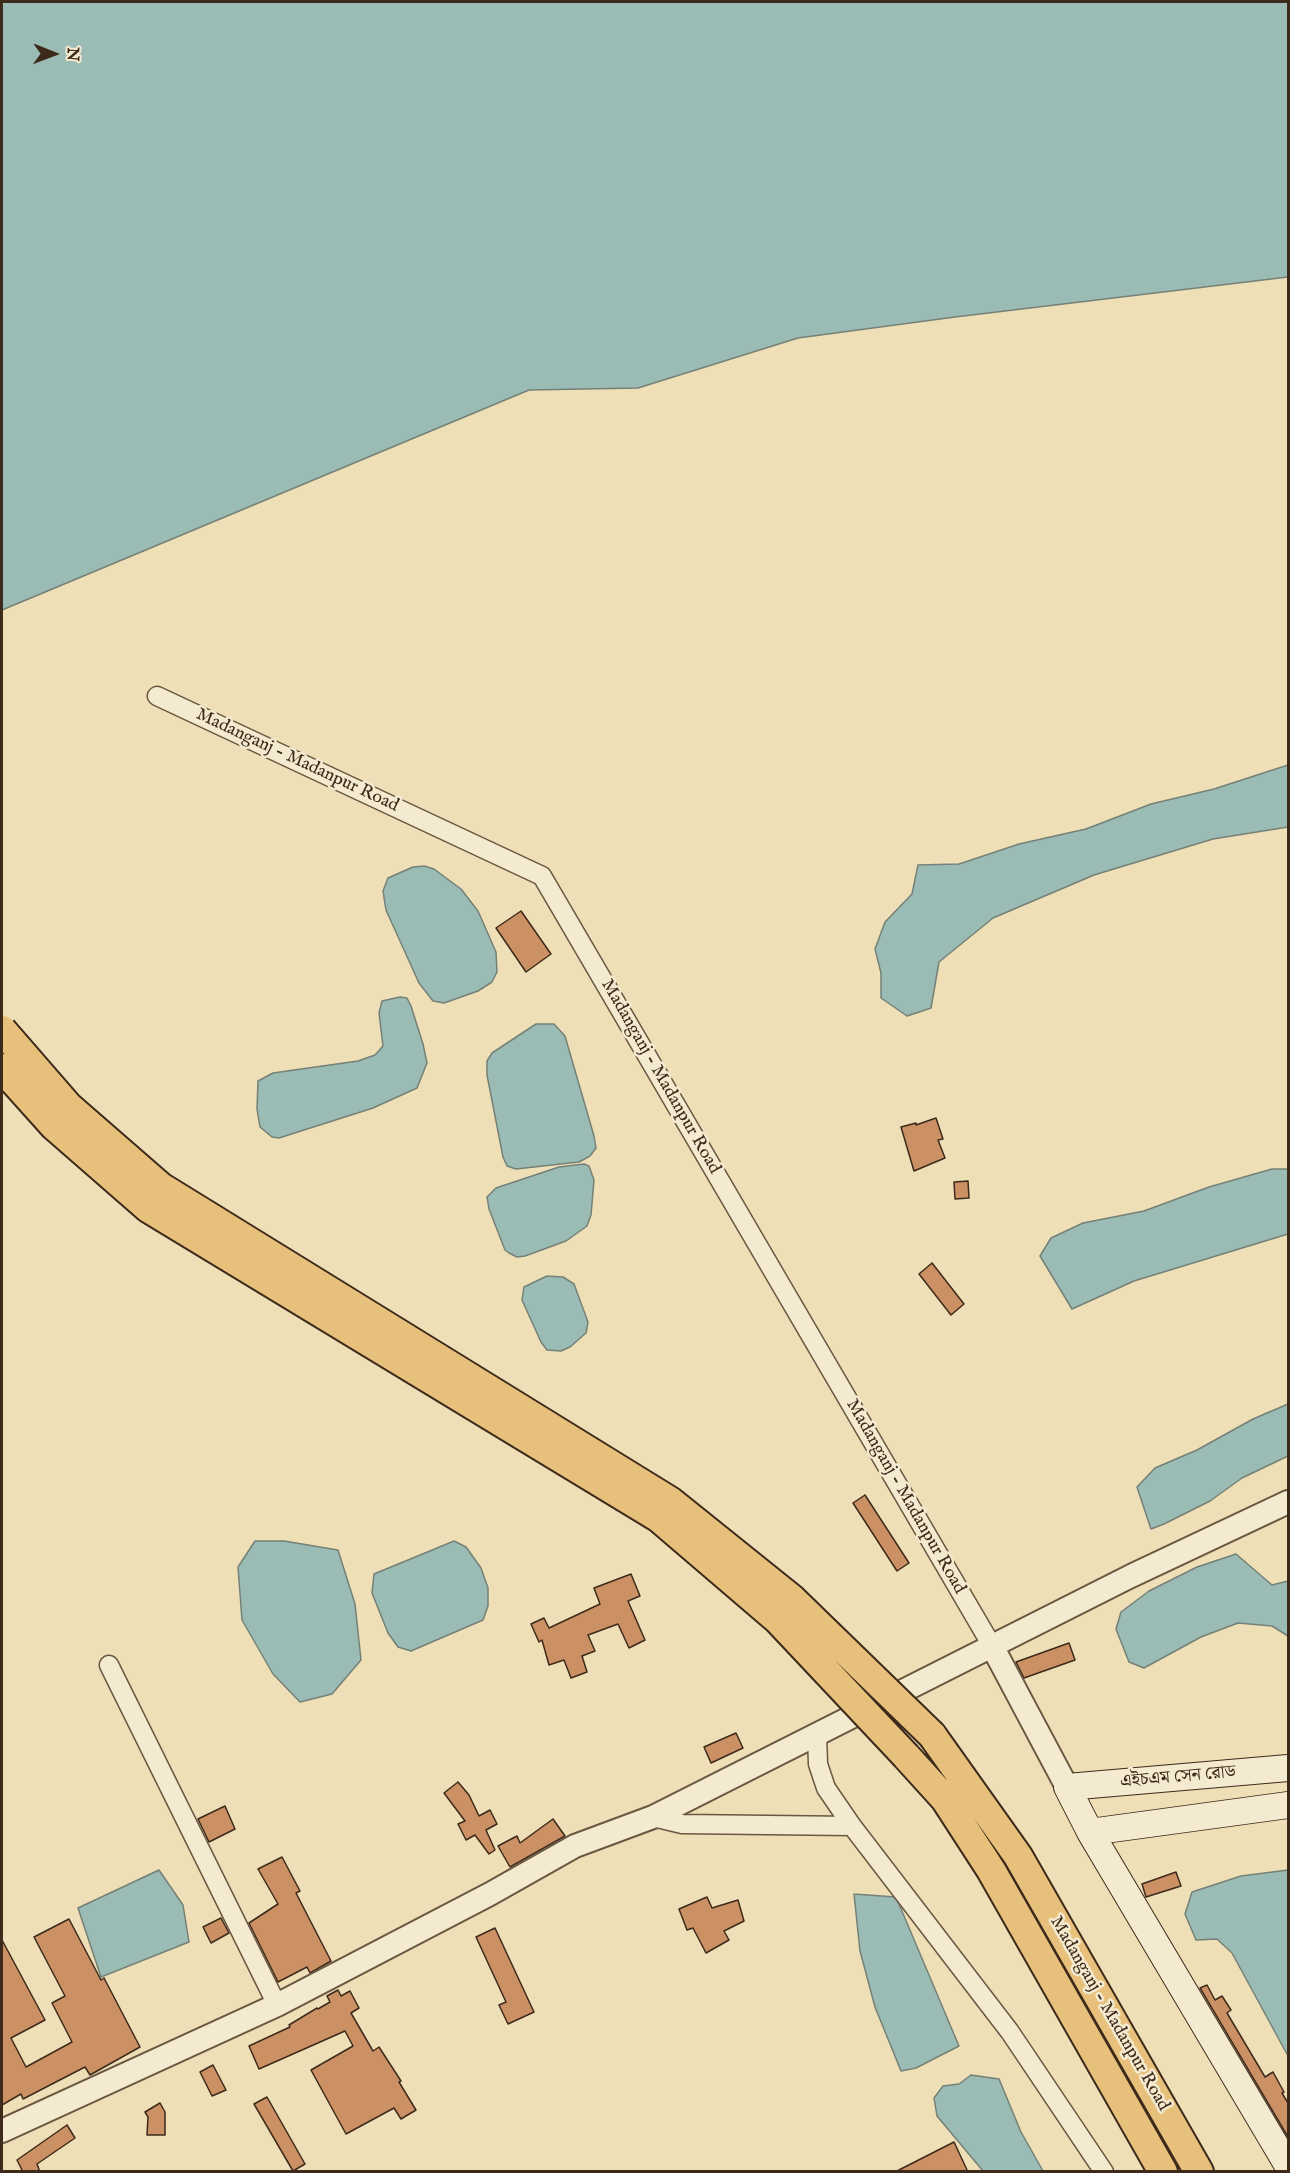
<!DOCTYPE html>
<meta charset="utf-8">
<style>
body{margin:0}
#map{position:relative;width:1290px;height:2173px;overflow:hidden;background:#eedfb6;font-family:"IM FELL English",serif}
canvas{display:block}
.frame{position:absolute;inset:0;border:3px solid #3d2a1b;pointer-events:none}
.north{position:absolute;left:24px;top:24px;width:60px;height:60px;-webkit-text-stroke:4px #f4ead0;paint-order:stroke;rotate:91deg;font-size:16px;font-weight:700;line-height:24px;text-align:center;color:#3d2a1b}
.north::after{content:'';display:block;margin:auto;width:21px;height:27px;background:#3d2a1b;clip-path:polygon(50% 0,100% 100%,50% 72%,0 100%)}
</style>
<div id="map">
<canvas width="1290" height="2173"></canvas>
<div class="frame"></div>
<div class="north">N</div>
</div>
<script>
const ctx = document.querySelector('canvas').getContext('2d');
ctx.lineJoin = 'round';
function fillPath(path, color) {
  ctx.fillStyle = color;
  ctx.fill(path, 'evenodd');
}
function poly(rows) {
  const path = new Path2D();
  for (const r of rows) {
    path.moveTo(r[0], r[1]);
    for (let i = 2; i < r.length; i += 2) path.lineTo(r[i], r[i + 1]);
  }
  return path;
}
function strokePath(path, color, width, dash) {
  ctx.strokeStyle = color;
  ctx.lineWidth = width;
  ctx.lineCap = dash ? 'butt' : 'round';
  ctx.setLineDash(dash || []);
  ctx.stroke(path);
}
function label(font, color, halo, rows, align = 'center') {
  ctx.font = font + ' "IM FELL English","Noto Serif Bengali",serif';
  ctx.lineWidth = 5;
  ctx.setLineDash([]);
  ctx.textBaseline = 'middle';
  ctx.strokeStyle = halo;
  ctx.fillStyle = color;
  for (const [text, x, y, turn = 0] of rows) {
    ctx.save();
    ctx.translate(x, y);
    ctx.rotate((+turn || 0) * Math.PI / 180);
    ctx.textAlign = isNaN(turn) ? turn : align;
    if (halo) ctx.strokeText(text, 0, 0);
    ctx.fillText(text, 0, 0);
    ctx.restore();
  }
}
const water = poly([
 [2,2,1288,2,1288,277,955,317,798,338,638,388,529,390,2,610,2,2],
 [1288,765,1288,827,1213,839,1094,875,993,918,939,962,931,1008,907,1016,881,998,881,973,875,949,885,922,912,894,918,865,959,864,1019,844,1086,829,1151,804,1214,789,1288,765],
 [424,866,434,869,461,889,478,911,496,952,497,972,492,982,478,991,444,1003,433,1001,419,983,386,910,383,891,388,878,413,867,424,866],
 [400,997,407,998,411,1006,423,1044,427,1063,417,1088,373,1108,279,1138,272,1137,260,1127,257,1109,258,1081,273,1073,358,1061,375,1055,383,1046,379,1013,382,1001,400,997],
 [536,1024,554,1024,565,1036,594,1136,596,1148,590,1156,579,1162,516,1169,507,1166,503,1157,487,1075,487,1061,492,1053,536,1024],
 [584,1164,589,1166,594,1180,591,1215,587,1226,566,1241,525,1256,517,1257,509,1253,505,1250,489,1209,487,1197,496,1188,559,1167,584,1164],
 [1272,1169,1288,1169,1288,1234,1134,1281,1072,1309,1040,1256,1051,1238,1083,1223,1144,1211,1209,1187,1272,1169],
 [547,1276,563,1277,574,1284,588,1322,586,1333,570,1347,561,1351,547,1350,541,1342,522,1300,524,1287,547,1276],
 [1288,1404,1288,1456,1242,1478,1210,1501,1164,1524,1151,1529,1137,1487,1155,1468,1197,1450,1253,1419,1288,1404],
 [255,1541,284,1541,338,1550,355,1604,361,1660,332,1694,300,1702,273,1674,242,1620,238,1567,255,1541],
 [454,1541,466,1547,481,1568,488,1588,488,1606,483,1620,411,1651,398,1647,388,1633,372,1593,374,1574,454,1541],
 [1236,1554,1272,1585,1288,1581,1288,1636,1272,1626,1238,1623,1201,1637,1144,1668,1129,1662,1116,1629,1121,1612,1149,1591,1197,1567,1236,1554],
 [159,1870,183,1905,189,1942,101,1977,78,1908,159,1870],
 [1288,1870,1288,2056,1232,1953,1217,1939,1196,1940,1185,1914,1192,1892,1241,1876,1288,1870],
 [854,1894,896,1897,959,2046,916,2068,901,2071,875,2007,860,1951,854,1894],
 [971,2075,999,2079,1021,2132,1043,2171,983,2171,937,2116,934,2098,943,2086,959,2084,971,2075]
]);
const building = poly([
 [521,911,551,954,526,972,496,928,521,911],
 [936,1118,943,1139,938,1140,945,1158,914,1171,901,1127,916,1123,916,1125,936,1118],
 [968,1181,969,1198,955,1199,954,1182,968,1181],
 [932,1263,964,1304,951,1315,919,1274,932,1263],
 [865,1495,909,1563,897,1571,853,1503,865,1495],
 [631,1574,640,1596,628,1601,645,1640,629,1648,618,1624,588,1635,595,1651,582,1656,587,1672,571,1678,564,1660,549,1665,542,1640,539,1642,531,1624,544,1618,549,1628,600,1604,594,1588,631,1574],
 [1069,1643,1075,1660,1024,1678,1016,1662,1069,1643],
 [736,1733,743,1748,711,1763,704,1747,736,1733],
 [458,1782,469,1795,479,1816,490,1810,497,1824,486,1830,495,1850,489,1854,475,1835,466,1840,458,1824,465,1821,444,1793,458,1782],
 [225,1806,235,1829,209,1842,198,1819,225,1806],
 [553,1819,565,1836,510,1867,498,1846,517,1836,520,1843,553,1819],
 [282,1857,300,1891,296,1893,331,1961,310,1973,307,1967,278,1982,249,1923,278,1904,258,1869,282,1857],
 [1176,1872,1181,1886,1146,1897,1142,1884,1176,1872],
 [707,1897,712,1908,738,1900,744,1921,724,1931,729,1940,706,1953,693,1928,687,1930,679,1909,707,1897],
 [221,1918,229,1933,211,1943,203,1927,221,1918],
 [69,1919,101,1980,104,1978,140,2047,90,2075,85,2067,23,2099,21,2094,2,2105,2,1940,45,2020,11,2038,26,2067,72,2042,52,2003,65,1996,34,1937,69,1919],
 [495,1928,534,2012,508,2024,499,2005,506,2002,476,1937,495,1928],
 [1207,1985,1215,2000,1222,1996,1231,2010,1227,2013,1265,2077,1273,2072,1284,2092,1282,2093,1288,2103,1288,2137,1200,1988,1207,1985],
 [338,1990,341,1996,350,1991,359,2008,351,2013,373,2051,379,2047,401,2081,399,2082,416,2110,401,2119,394,2108,346,2134,311,2070,353,2046,345,2031,259,2069,249,2046,290,2027,289,2025,317,2008,318,2009,330,2002,327,1996,338,1990],
 [213,2065,226,2090,212,2096,200,2072,213,2065],
 [267,2097,305,2164,293,2171,254,2104,267,2097],
 [160,2103,165,2112,165,2135,147,2135,148,2117,145,2112,160,2103],
 [67,2125,75,2138,37,2164,40,2172,23,2172,17,2160,67,2125],
 [954,2142,968,2172,895,2172,954,2142]
]);
const minor = poly([
 [157,696,542,876,992,1646],
 [109,1665,277,2005],
 [817,1735,818,1764,826,1788,852,1826,1010,2032,1104,2172],
 [653,1817,682,1824,852,1826]
]);
const tertiary = poly([
 [992,1646,1067,1787],
 [2,2131,277,2005,490,1894,575,1846,653,1817,1131,1576,1288,1502]
]);
const secondary = poly([
 [1288,1768,1067,1787,1090,1832,1288,2166],
 [1090,1832,1288,1805]
]);
const primary = poly([
 [932,1735,1018,1856,1199,2172],
 [906,1756,945,1799,991,1870,1163,2172]
]);
const primaryBridge = poly([
 [2,1030,68,1106,161,1187,670,1501,792,1599,932,1735],
 [2,1068,54,1126,148,1208,659,1518,777,1619,906,1756]
]);
const streetNames = [
 ["Madanganj - Madanpur Road",297,761,25],
 ["Madanganj - Madanpur Road",660,1077,60],
 ["Madanganj - Madanpur Road",905,1497,60],
 ["এইচএম সেন রোড",1178,1778,-5],
 ["Madanganj - Madanpur Road",1109,2014,60]
];
fillPath(water, '#9bbbb5');
strokePath(water, '#758177', 1.5);
fillPath(building, '#cb9164');
strokePath(building, '#3d2a1b', 1.5);
strokePath(minor, '#695742', 21);
strokePath(tertiary, '#695742', 26);
strokePath(secondary, '#3d2a1b', 28);
strokePath(primary, '#3d2a1b', 32);
strokePath(minor, '#f4ead0', 18);
strokePath(tertiary, '#f4ead0', 22);
strokePath(secondary, '#f4ead0', 26);
strokePath(primary, '#e7c07b', 28);
strokePath(primaryBridge, '#3d2a1b', 32, []);
strokePath(primaryBridge, '#e7c07b', 28);
label('18px', '#3d2a1b', '#f4ead0', streetNames);
</script>
